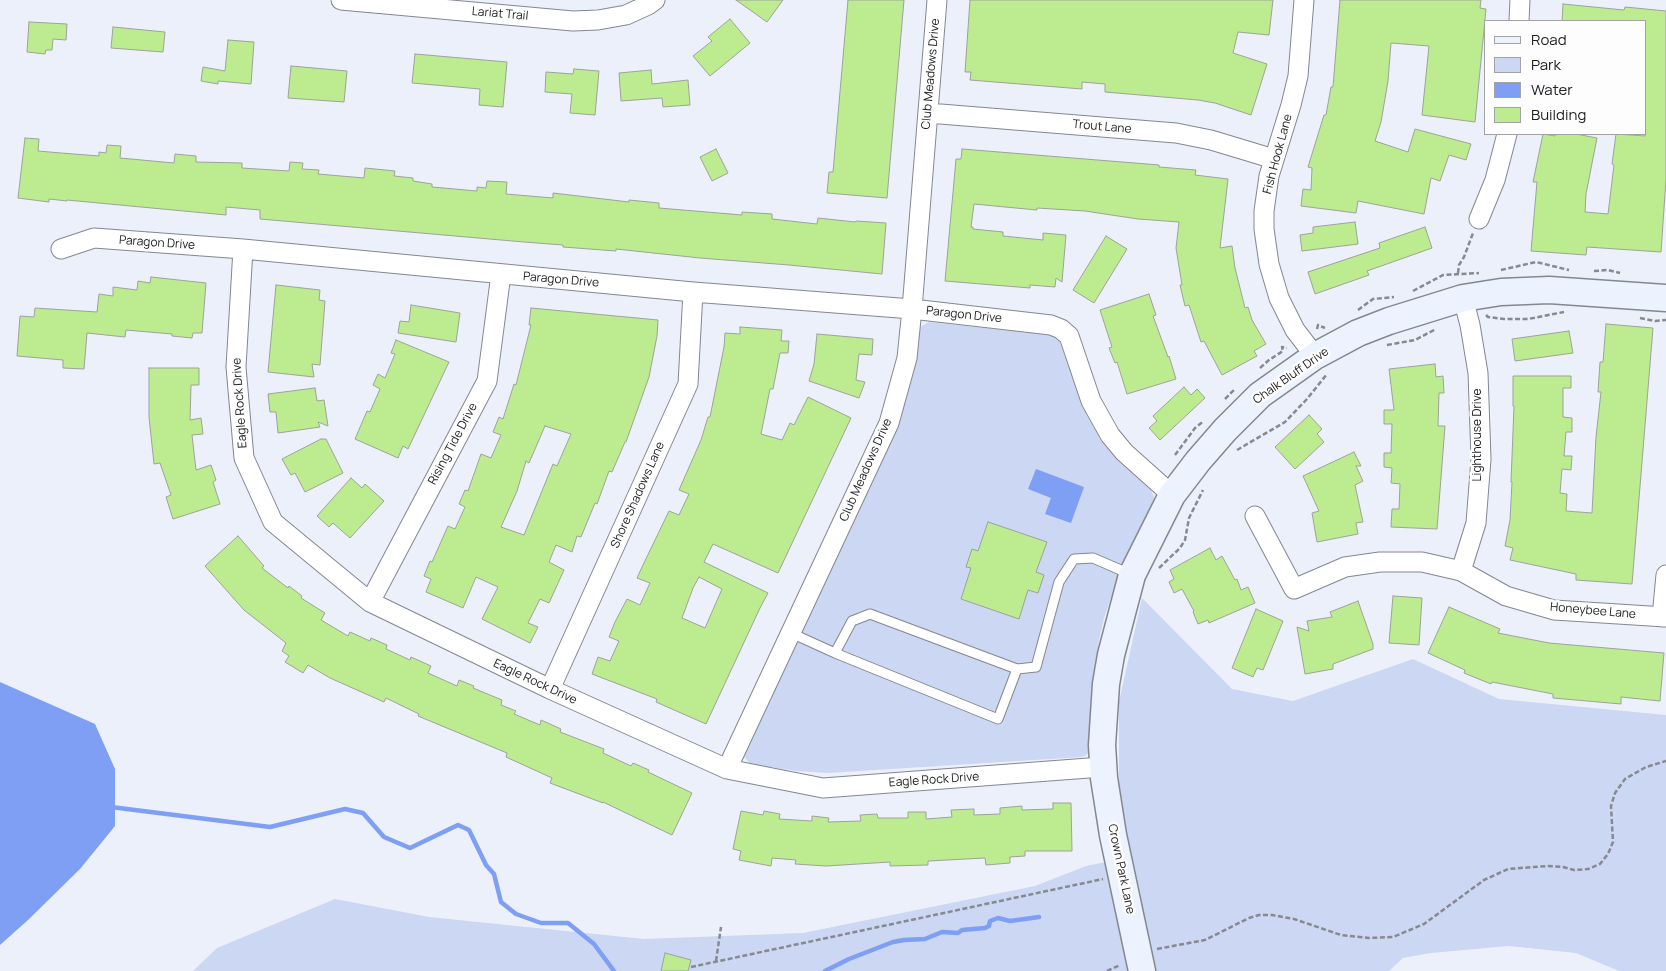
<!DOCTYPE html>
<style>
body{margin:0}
#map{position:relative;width:1666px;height:971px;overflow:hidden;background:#ecf0fa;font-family:Manrope,sans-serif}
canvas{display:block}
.legend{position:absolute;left:1484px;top:20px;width:162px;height:115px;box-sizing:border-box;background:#fdfdfd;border:1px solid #a3a3a5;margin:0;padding:6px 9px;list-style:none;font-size:15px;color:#1c1d21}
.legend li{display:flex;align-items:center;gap:10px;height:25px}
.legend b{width:25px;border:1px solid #a3a3a5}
</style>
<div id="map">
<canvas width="1666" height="971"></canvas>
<ul class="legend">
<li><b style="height:6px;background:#edf2ff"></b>Road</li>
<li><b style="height:14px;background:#cbd7f3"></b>Park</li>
<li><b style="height:14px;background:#7e9ff3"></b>Water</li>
<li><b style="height:14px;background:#bdec90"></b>Building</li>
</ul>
</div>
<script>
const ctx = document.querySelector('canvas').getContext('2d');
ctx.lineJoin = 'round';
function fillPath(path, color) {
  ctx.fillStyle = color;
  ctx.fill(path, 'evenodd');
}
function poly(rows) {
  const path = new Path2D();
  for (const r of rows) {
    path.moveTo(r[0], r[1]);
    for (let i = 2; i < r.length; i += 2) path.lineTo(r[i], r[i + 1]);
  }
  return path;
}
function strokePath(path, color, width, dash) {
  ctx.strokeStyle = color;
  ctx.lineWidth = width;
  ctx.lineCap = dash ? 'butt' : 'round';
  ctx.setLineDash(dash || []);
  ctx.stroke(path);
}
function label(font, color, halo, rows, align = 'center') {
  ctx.font = font + ' Manrope,sans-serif';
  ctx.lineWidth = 5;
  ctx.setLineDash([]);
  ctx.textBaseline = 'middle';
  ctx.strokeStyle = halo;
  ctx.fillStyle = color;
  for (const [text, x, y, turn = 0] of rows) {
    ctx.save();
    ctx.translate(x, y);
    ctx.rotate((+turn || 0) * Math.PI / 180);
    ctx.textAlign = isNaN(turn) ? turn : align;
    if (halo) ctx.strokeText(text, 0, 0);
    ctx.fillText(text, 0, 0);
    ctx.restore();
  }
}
const green = poly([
 [929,322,1051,335,1058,338,1091,420,1111,453,1150,488,1154,497,1153,506,1130,550,1113,592,1104,618,1099,640,1095,676,1090,748,1087,755,1082,757,828,773,797,771,750,764,743,755,917,350,920,327],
 [1142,598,1232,689,1293,701,1413,659,1499,699,1666,715,1666,971,1619,971,1576,953,1509,946,1431,953,1403,958,1389,971,193,971,217,948,335,899,429,917,644,939,803,933,1035,886,1086,866,1131,857,1119,785,1119,702]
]);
const water = poly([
 [1036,469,1084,487,1071,523,1045,514,1051,498,1028,489],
 [0,682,95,724,115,769,115,826,80,869,28,920,0,945]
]);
const stream = poly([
 [111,807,270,827,345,809,363,813,384,837,410,848,458,825,469,830,486,865,494,874,501,902,516,914,541,923,568,923,594,944,614,971],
 [825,971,849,959,893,942,904,940,925,939,942,932,958,933,962,930,985,928,989,926,990,921,998,918,1010,921,1039,917]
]);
const building = poly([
 [736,0,783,0,767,22,736,0],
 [848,0,904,0,887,198,827,193,829,172,833,172,848,0],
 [970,0,1273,0,1269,35,1238,32,1233,53,1267,64,1251,115,1215,103,1198,100,1105,92,1105,84,1082,82,1082,89,970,80,971,72,965,72,970,0],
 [1340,0,1481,0,1480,8,1486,9,1475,122,1422,115,1429,46,1391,43,1388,81,1381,122,1375,141,1408,152,1415,129,1471,144,1466,160,1449,155,1440,181,1431,178,1424,214,1358,201,1356,213,1301,206,1303,189,1311,190,1312,168,1308,167,1324,115,1326,115,1331,87,1333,87,1340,0],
 [1563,4,1624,10,1625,7,1666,11,1666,179,1661,252,1587,247,1586,255,1531,251,1537,182,1533,182,1543,134,1555,136,1556,134,1576,134,1597,138,1586,194,1585,212,1608,214,1614,165,1612,164,1616,134,1645,136,1645,21,1562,21,1563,4],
 [730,19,750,43,710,76,693,56,712,41,708,37,730,19],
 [29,22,67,24,66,40,53,39,52,50,46,50,45,54,27,52,29,22],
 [113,27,165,32,163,52,111,48,113,27],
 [228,40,254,42,251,84,218,81,218,84,201,81,203,67,225,71,228,40],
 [415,54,507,62,503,107,479,105,480,89,412,83,415,54],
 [291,66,347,71,344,102,288,98,291,66],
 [574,69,599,71,595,115,570,113,572,94,545,92,546,72,573,74,574,69],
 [651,70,652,84,688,80,690,105,663,107,662,98,621,101,619,73,651,70],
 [25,138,39,139,38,151,61,153,99,156,99,152,106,153,107,145,121,146,120,158,174,163,175,154,196,156,196,162,242,163,242,168,289,171,290,162,303,163,302,169,319,170,318,174,364,178,365,168,395,171,394,176,413,178,413,181,432,184,432,187,477,191,477,187,486,188,487,181,507,182,506,194,553,198,553,193,629,202,629,200,659,203,659,208,742,215,742,212,772,214,772,219,817,224,818,218,855,222,856,221,886,223,882,274,789,265,700,258,616,249,616,251,563,247,563,245,524,242,260,219,260,210,226,207,226,215,67,200,67,201,49,199,49,202,18,198,25,138],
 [716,149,728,173,712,181,700,157,716,149],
 [962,149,1159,165,1159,167,1196,170,1195,175,1228,179,1220,248,1232,246,1235,268,1245,308,1248,307,1252,320,1266,344,1254,351,1257,356,1222,375,1204,341,1201,342,1189,305,1185,306,1180,285,1182,285,1176,248,1179,222,1138,219,1085,211,1037,208,1037,210,974,204,971,227,973,227,973,229,1003,232,1003,236,1043,240,1043,233,1066,235,1062,282,1056,278,1055,287,1030,285,1030,288,945,281,956,159,961,159,962,149],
 [1355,222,1358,244,1302,251,1300,235,1313,233,1313,227,1355,222],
 [1425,227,1432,248,1367,271,1369,275,1315,294,1308,272,1380,248,1379,243,1425,227],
 [1106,236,1127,249,1094,303,1073,290,1106,236],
 [151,277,206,283,202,333,193,333,192,338,172,336,172,334,126,330,125,337,87,333,84,369,63,368,63,360,17,356,20,316,34,317,35,308,97,312,99,294,113,296,113,287,137,290,138,281,150,283,151,277],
 [276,285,320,290,319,300,325,301,320,365,312,364,314,377,268,372,276,285],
 [1149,294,1156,315,1153,316,1168,357,1169,356,1176,379,1127,394,1117,362,1115,363,1109,348,1112,347,1100,310,1149,294],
 [411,305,460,313,456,342,398,333,400,321,409,322,411,305],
 [531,308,658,320,657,336,649,377,626,442,625,442,612,472,609,471,597,504,595,503,581,537,577,536,572,552,556,545,549,562,564,570,549,603,540,599,528,623,538,627,530,643,482,619,498,587,476,577,463,608,426,592,431,579,424,576,430,561,432,562,448,526,455,529,465,507,459,504,465,490,468,491,481,454,491,458,501,435,493,432,499,417,503,419,514,384,516,385,531,325,529,325,531,308],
 [545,426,571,434,557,466,553,464,524,535,501,527,517,491,526,461,529,463,545,426],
 [1606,324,1653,328,1632,584,1576,580,1576,574,1510,560,1513,548,1505,546,1510,520,1512,482,1511,482,1514,406,1513,406,1513,376,1571,376,1571,388,1563,388,1563,417,1572,418,1572,432,1566,432,1564,456,1572,456,1571,470,1562,469,1560,493,1567,494,1566,511,1592,513,1596,437,1601,392,1598,392,1600,362,1603,362,1606,324],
 [740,327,782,330,781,341,789,341,788,353,780,353,773,389,770,389,761,434,782,440,790,423,794,425,808,397,851,418,778,573,713,544,704,562,768,593,760,608,706,724,656,702,657,699,592,674,598,657,610,661,619,641,609,637,615,622,627,599,640,605,650,583,637,578,643,565,669,511,679,515,689,494,679,490,701,440,708,417,710,417,724,347,725,333,740,334,740,327],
 [699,577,722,589,705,628,682,618,693,588,699,577],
 [1569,331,1573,353,1515,361,1512,339,1569,331],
 [817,334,873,339,872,355,859,354,856,380,865,382,859,398,809,381,814,364,817,334],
 [396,340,449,362,408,449,403,446,398,458,355,439,367,411,370,412,380,389,373,385,378,374,385,378,395,354,391,353,396,340],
 [1435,364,1436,377,1443,376,1444,393,1439,393,1438,426,1445,426,1437,529,1391,527,1392,509,1399,509,1400,484,1391,483,1392,468,1384,467,1384,453,1391,453,1392,424,1384,424,1384,410,1394,410,1389,369,1435,364],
 [149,368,199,368,199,385,191,385,190,420,201,418,203,434,192,435,196,470,211,465,216,480,213,482,220,504,173,519,166,497,171,495,160,463,154,464,149,417,149,368],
 [1184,387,1191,395,1197,389,1205,398,1160,440,1149,428,1157,421,1153,416,1184,387],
 [315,388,317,401,324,400,328,426,318,422,320,427,278,433,276,412,270,412,268,394,315,388],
 [1309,415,1322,429,1317,434,1324,442,1295,469,1275,447,1309,415],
 [321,439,326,439,343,473,305,492,295,473,291,475,282,459,321,439],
 [1354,452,1361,466,1356,466,1363,481,1355,485,1363,522,1356,523,1358,534,1317,542,1312,513,1319,511,1303,476,1354,452],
 [351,478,362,488,365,484,384,501,350,538,333,523,329,527,317,516,351,478],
 [988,522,1047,542,1036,572,1044,575,1038,593,1028,590,1019,619,961,599,971,568,966,567,972,549,978,551,988,522],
 [238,536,264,566,262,568,288,588,289,586,302,596,301,598,325,613,321,620,348,636,350,632,370,641,371,638,387,645,386,649,410,660,411,657,431,666,428,673,457,686,459,680,474,686,473,688,502,700,501,705,516,711,514,714,540,725,541,720,561,729,560,732,604,749,603,753,631,766,633,763,649,770,648,772,692,793,672,835,603,802,603,803,550,783,552,778,506,757,507,753,418,716,419,714,386,698,384,702,330,678,308,665,303,673,285,662,289,656,282,651,286,643,244,610,205,566,238,536],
 [1210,548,1216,560,1222,556,1235,580,1237,579,1241,590,1248,587,1255,603,1209,623,1208,620,1198,624,1193,612,1194,611,1182,589,1174,593,1169,582,1174,579,1170,570,1210,548],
 [1393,596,1422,598,1419,645,1389,643,1393,596],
 [1358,601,1373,644,1373,649,1333,664,1333,669,1305,674,1297,627,1309,631,1307,621,1332,617,1330,612,1358,601],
 [1449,607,1500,629,1498,633,1549,643,1664,653,1660,701,1621,697,1621,704,1553,698,1553,694,1492,682,1491,684,1464,673,1465,670,1428,653,1449,607],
 [1256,609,1283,621,1263,670,1257,668,1253,677,1232,668,1256,609],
 [1053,803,1071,803,1072,851,1025,851,1025,856,1010,857,1010,863,986,865,985,858,928,861,928,865,890,866,890,862,826,866,795,864,796,860,772,858,771,866,739,860,741,851,733,849,741,811,763,815,764,811,780,814,779,819,812,821,812,816,829,818,828,822,861,821,860,815,877,814,878,818,908,818,908,812,926,812,926,819,952,817,951,810,974,809,974,815,1000,814,1000,808,1022,806,1022,810,1053,809,1053,803],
 [665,953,691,960,688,971,661,971,665,953]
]);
const path = poly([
 [1501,270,1536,262,1569,270],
 [1594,271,1608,270,1620,273],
 [1458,273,1459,265,1464,257,1473,233],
 [1413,291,1443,275,1479,273],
 [1358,310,1373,299,1394,297],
 [1486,315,1488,317,1504,319,1528,319,1564,312],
 [1640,318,1655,321,1666,320],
 [1317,329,1318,325,1325,328],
 [1387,345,1415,340,1436,329],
 [1260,368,1269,360,1283,351,1282,347,1287,348],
 [1225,399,1235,389],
 [1237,450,1285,422,1307,399,1327,374],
 [1175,455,1195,428,1204,421],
 [1159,568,1180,548,1185,540,1189,518,1203,490],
 [1157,949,1205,940,1249,918,1259,915,1272,915,1294,919,1341,935,1369,938,1393,937,1424,924,1484,880,1508,869,1547,866,1563,867,1574,870,1588,869,1600,864,1608,854,1613,842,1611,806,1615,793,1625,779,1646,767,1666,761],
 [716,961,721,927],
 [691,967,1103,879],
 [1107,971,1120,965]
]);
const lane = poly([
 [791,633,835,653,998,719,1017,669],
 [835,653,852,621,870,614,1017,669,1036,667,1059,582,1074,559,1093,558,1130,574]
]);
const street = poly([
 [341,0,573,21,598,20,626,15,648,5,655,0],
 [1304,0,1298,76,1291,105,1269,176,1264,211,1264,229,1269,264,1279,298,1295,330,1315,356],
 [1519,21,1520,0],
 [928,113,1176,133,1211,140,1274,159],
 [1479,219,1495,180,1507,134],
 [61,249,94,238,243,249,693,292,912,309,1051,325,1061,329,1069,336,1091,401,1110,435,1124,452,1172,495],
 [243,249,236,367,244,458,273,522,370,602,550,689,727,769,823,788,1102,767],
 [1255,516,1294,589,1345,567,1380,562,1422,562,1461,571,1506,596,1554,610,1666,617],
 [1461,571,1476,523,1481,459,1478,373,1470,325,1463,298],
 [370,602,487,381,501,274],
 [1662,617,1666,575],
 [550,689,688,384,693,292],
 [727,769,889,423,907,358,912,309,937,0]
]);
const secondary = poly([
 [1142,971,1113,835,1104,778,1102,745,1106,684,1111,655,1132,575,1172,495,1198,461,1225,430,1260,395,1315,356,1358,333,1389,321,1463,298,1501,292,1549,290,1666,298]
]);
const streetNames = [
 ["Lariat Trail",500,14,5],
 ["Club Meadows Drive",931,74,-85],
 ["Trout Lane",1102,127,5],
 ["Fish Hook Lane",1278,154,-75],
 ["Paragon Drive",157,243,4],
 ["Paragon Drive",561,280,5],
 ["Paragon Drive",964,315,6],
 ["Chalk Bluff Drive",1291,376,-35],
 ["Eagle Rock Drive",240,403,-94],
 ["Lighthouse Drive",1478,435,-90],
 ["Rising Tide Drive",453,444,-62],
 ["Club Meadows Drive",866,470,-66],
 ["Shore Shadows Lane",638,495,-66],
 ["Honeybee Lane",1593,611,5],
 ["Eagle Rock Drive",535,682,25],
 ["Eagle Rock Drive",934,780,-4],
 ["Crown Park Lane",1121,869,78]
];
fillPath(green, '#cbd7f3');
fillPath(water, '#7e9ff3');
strokePath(stream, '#7e9ff3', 4.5);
fillPath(building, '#bdec90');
strokePath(building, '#9da299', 1);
strokePath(lane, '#838790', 11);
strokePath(street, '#838790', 21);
strokePath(secondary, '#838790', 29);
strokePath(path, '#878990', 2.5, [5, 2.5]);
strokePath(lane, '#fff', 9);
strokePath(street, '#fff', 19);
strokePath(secondary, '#edf2ff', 26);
label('12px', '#1c1d21', '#fdfdfd', streetNames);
</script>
